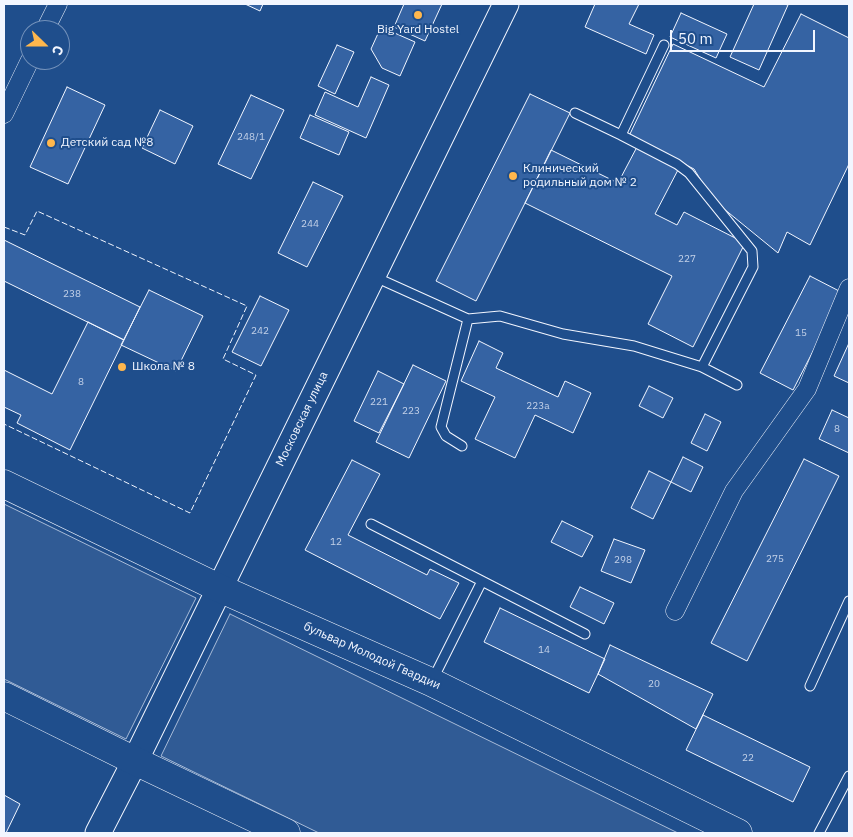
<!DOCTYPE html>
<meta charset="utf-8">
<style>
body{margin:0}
#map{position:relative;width:853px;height:837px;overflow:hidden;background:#1f4e8c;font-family:"IBM Plex Sans",sans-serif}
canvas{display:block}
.frame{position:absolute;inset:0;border:5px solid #f2f6ff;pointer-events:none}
.north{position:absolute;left:20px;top:20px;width:50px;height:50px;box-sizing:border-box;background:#1f4e8c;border:1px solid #7391ba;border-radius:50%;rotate:112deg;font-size:14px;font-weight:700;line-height:20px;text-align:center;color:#f2f6ff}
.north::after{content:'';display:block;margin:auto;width:18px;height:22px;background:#ffb74d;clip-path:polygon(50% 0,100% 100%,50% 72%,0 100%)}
.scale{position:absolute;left:670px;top:30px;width:145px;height:22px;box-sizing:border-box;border:2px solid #f2f6ff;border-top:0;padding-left:6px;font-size:15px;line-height:18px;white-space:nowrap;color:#f2f6ff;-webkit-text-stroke:4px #1f4e8c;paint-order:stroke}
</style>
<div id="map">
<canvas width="853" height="837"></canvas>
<div class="frame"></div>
<div class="north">С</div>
<div class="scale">50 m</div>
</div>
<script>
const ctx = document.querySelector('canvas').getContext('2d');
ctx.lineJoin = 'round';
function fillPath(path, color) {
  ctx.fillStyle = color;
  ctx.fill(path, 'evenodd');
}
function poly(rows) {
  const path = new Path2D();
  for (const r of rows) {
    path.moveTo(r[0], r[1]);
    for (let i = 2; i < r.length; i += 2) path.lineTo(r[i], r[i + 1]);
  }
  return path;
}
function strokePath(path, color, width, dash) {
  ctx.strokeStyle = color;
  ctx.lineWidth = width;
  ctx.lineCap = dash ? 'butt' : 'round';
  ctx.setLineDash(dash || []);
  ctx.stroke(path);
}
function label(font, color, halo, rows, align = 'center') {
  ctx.font = font + ' "IBM Plex Sans",sans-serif';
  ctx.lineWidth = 4;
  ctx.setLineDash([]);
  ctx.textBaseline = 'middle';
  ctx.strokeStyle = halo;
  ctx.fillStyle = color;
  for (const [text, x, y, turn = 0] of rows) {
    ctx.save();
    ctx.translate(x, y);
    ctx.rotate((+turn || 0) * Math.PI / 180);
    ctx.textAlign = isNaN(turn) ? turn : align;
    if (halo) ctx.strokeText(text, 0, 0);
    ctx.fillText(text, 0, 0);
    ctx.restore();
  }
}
const built = poly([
 [4,504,196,598,126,739,4,679,4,504],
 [230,614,678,833,319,833,161,756,230,614]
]);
const building = poly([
 [245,4,263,4,260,11,245,4],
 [404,4,442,4,425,41,394,27,404,4],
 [595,4,639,4,629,24,654,35,646,54,585,27,595,4],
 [754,4,784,4,788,5,759,70,730,57,754,4],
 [681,13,727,34,716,58,670,37,681,13],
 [801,14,849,38,849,164,810,245,787,232,778,253,713,200,694,169,629,136,673,44,764,87,801,14],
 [381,27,415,42,400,76,382,68,371,49,381,27],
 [337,45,354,52,335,94,318,86,337,45],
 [371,77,389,85,366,138,315,115,325,92,358,107,371,77],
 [67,87,105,105,68,184,30,167,67,87],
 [530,94,570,113,476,301,436,281,530,94],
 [251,95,284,110,251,179,218,164,251,95],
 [160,110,193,126,175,164,142,148,160,110],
 [310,115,349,132,339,155,300,138,310,115],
 [637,147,679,168,655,214,677,225,684,212,745,243,693,347,648,324,672,276,525,203,551,150,618,183,637,147],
 [313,182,343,196,307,267,278,253,313,182],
 [4,240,140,307,124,340,4,281,4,240],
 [810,276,843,293,793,390,760,373,810,276],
 [149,290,203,316,176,371,121,345,149,290],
 [260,296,289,310,261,366,232,352,260,296],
 [88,322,124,340,70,450,17,423,21,415,4,407,4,370,52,394,88,322],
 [479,341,503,353,496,368,558,397,565,381,591,393,573,433,535,415,515,458,475,439,495,397,461,381,479,341],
 [849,343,849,383,834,376,849,343],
 [413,365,446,381,409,458,376,442,413,365],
 [378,371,404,384,379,433,354,421,378,371],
 [649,386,673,398,663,418,639,406,649,386],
 [832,410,849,418,849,453,819,439,832,410],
 [705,414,721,422,707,451,691,443,705,414],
 [683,457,703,467,691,492,671,482,683,457],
 [804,459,839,476,747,661,711,643,804,459],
 [352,460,380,474,348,535,427,575,430,569,459,583,440,619,305,550,352,460],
 [649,471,671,482,653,519,631,508,649,471],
 [562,521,593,536,582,557,551,542,562,521],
 [614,539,645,550,631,583,601,571,614,539],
 [580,587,614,603,604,624,570,607,580,587],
 [500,608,605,659,589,693,484,642,500,608],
 [610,645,713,694,696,729,598,674,610,645],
 [703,715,810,767,793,802,686,750,703,715],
 [4,795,20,804,6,833,4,833,4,795]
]);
const service = poly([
 [575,113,621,135,677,164,689,173,752,251,753,267,702,367],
 [621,135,664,45],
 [375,277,468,319,500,316,563,334,634,346,702,367,737,385],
 [462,446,446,436,441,427,468,319],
 [371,524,585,634],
 [433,679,482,581],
 [810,686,849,601],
 [819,833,849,776]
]);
const minor = poly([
 [45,30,58,4],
 [4,114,30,60],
 [675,611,734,491,807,389,849,288]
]);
const secondary = poly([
 [98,833,135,761,506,4]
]);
const primary = poly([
 [4,484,219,588,431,682,738,833],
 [4,696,135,761,286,833]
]);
const fence = poly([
 [4,227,25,235,37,211,247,306,223,359,256,375,190,513,4,424]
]);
const markers = [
 [418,15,5,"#ffb74d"],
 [51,143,5,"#ffb74d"],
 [513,176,5,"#ffb74d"],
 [122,367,5,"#ffb74d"]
];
const numberNames = [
 ["248/1",251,137],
 ["244",310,224],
 ["227",687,259],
 ["238",72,294],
 ["242",260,331],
 ["15",801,333],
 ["8",81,382],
 ["221",379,402],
 ["223a",538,406],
 ["223",411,411],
 ["8",837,429],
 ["12",336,542],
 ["275",775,559],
 ["298",623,560],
 ["14",544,650],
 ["20",654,684],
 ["22",748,758]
];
const poiNames = [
 ["Big Yard Hostel",418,30,"center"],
 ["Детский сад №8",61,143],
 ["Клинический",523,169],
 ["родильный дом № 2",523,183],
 ["Школа № 8",132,367]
];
const streetNames = [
 ["Московская улица",302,419,-64],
 ["бульвар Молодой Гвардии",372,656,24]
];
fillPath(built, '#305b95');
strokePath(built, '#a8bbd7', 1);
fillPath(building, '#3563a3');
strokePath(building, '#f2f6ff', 1);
strokePath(service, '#f2f6ff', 11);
strokePath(minor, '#f2f6ff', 19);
strokePath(secondary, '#f2f6ff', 27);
strokePath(primary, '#f2f6ff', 29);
strokePath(service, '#1f4e8c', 9);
strokePath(minor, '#1f4e8c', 18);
strokePath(secondary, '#1f4e8c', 25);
strokePath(primary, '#1f4e8c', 28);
strokePath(fence, '#f2f6ff', 1, [6, 2.5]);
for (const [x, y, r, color] of markers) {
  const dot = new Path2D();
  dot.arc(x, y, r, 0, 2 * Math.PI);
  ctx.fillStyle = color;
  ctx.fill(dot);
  strokePath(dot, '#1f4e8c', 2);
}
label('10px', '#c3d1e8', null, numberNames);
label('12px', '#f2f6ff', '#1f4e8c', poiNames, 'left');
label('12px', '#f2f6ff', '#1f4e8c', streetNames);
</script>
